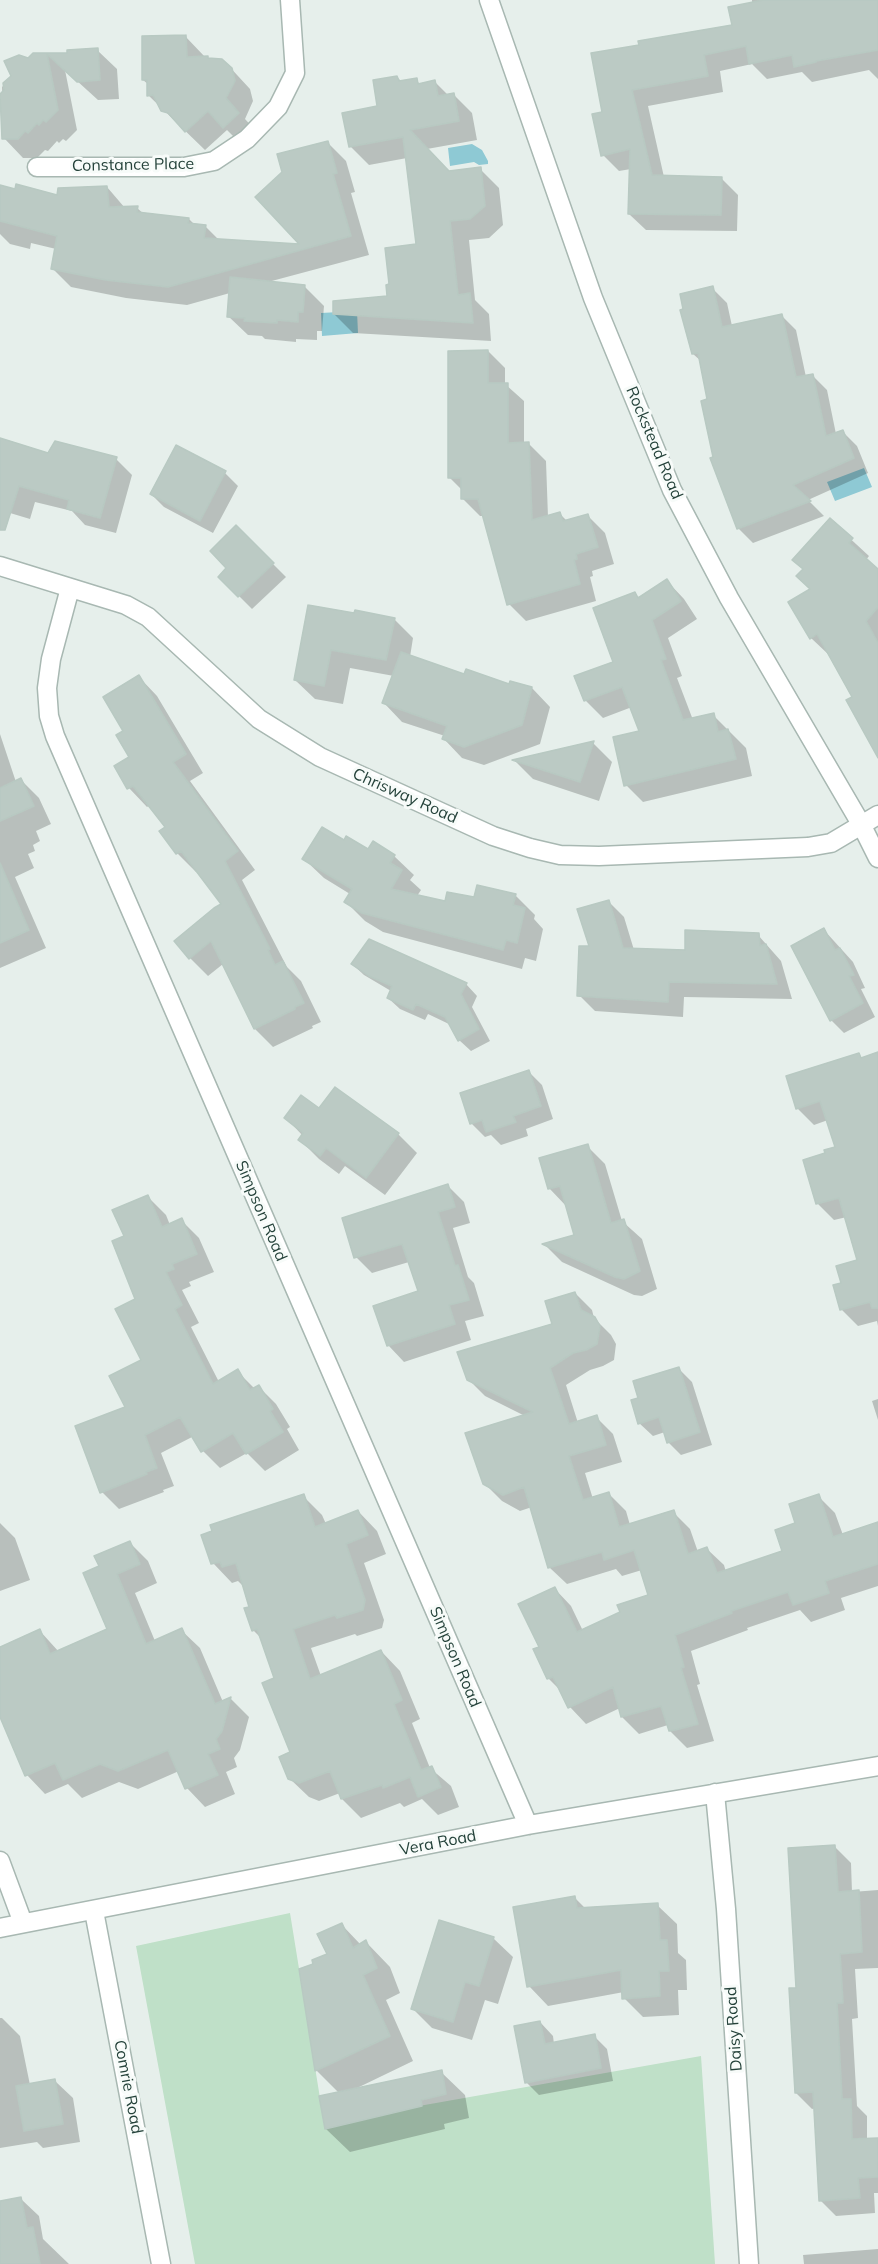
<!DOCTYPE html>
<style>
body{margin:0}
canvas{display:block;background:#e6efeb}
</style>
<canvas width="878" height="2264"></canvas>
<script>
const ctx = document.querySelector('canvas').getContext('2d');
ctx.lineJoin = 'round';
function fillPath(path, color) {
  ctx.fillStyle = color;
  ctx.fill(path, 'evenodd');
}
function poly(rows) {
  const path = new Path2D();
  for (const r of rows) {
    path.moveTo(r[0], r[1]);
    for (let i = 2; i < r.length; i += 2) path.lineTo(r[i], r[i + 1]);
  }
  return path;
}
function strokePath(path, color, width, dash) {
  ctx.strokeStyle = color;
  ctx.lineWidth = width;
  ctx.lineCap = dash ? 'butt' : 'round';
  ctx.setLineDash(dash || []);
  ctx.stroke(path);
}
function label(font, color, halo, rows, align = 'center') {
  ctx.font = font + ' Mulish,sans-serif';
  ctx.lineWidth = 6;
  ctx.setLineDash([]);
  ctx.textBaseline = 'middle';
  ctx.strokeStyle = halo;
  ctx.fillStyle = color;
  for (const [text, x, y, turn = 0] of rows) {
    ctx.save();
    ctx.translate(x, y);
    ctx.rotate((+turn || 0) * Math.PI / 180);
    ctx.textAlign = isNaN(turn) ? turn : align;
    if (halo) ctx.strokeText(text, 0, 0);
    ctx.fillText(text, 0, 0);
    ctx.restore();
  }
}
const green = poly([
 [290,1913,325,2129,419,2106,701,2056,715,2264,195,2264,136,1946]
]);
const water = poly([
 [472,144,482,150,488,161,488,164,479,165,474,162,450,166,448,148],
 [357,311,358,333,322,336,321,313],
 [864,468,872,487,835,501,827,482]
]);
const shadow = poly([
 [752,0,878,0,878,79,869,70,812,82,802,72,767,79,752,64,720,71,723,92,648,106,664,177,722,179,738,195,737,231,646,230,629,214,631,169,619,171,603,155,604,113,593,54,734,26,752,4],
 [185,36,205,57,226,63,250,89,253,101,245,119,258,133,243,146,227,130,205,150,148,95,149,85,143,80],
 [97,50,117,69,119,99,98,100,65,70,77,130,66,141,63,139,59,143,57,141,48,151,45,150,37,158,23,158,4,138,2,87,33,55,69,55],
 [397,77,402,82,416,80,421,85,435,82,448,95,453,94,472,113,477,140,427,149,450,172,480,169,499,188,503,225,489,238,469,240,475,300,489,314,491,341,353,333,334,314,389,297,418,246,407,158,369,165,350,146,379,107],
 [327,142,346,161,355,192,351,193,369,255,268,282,304,286,324,306,322,331,317,331,317,340,296,339,296,342,265,339,262,336,248,335,228,316,230,293,187,305,126,298,71,287,52,268,56,249,31,243,30,249,10,244,0,234,0,186,58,197,107,187,125,208,137,208,144,214,189,219,195,225,205,226,219,240,303,246],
 [712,288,727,303,732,326,781,315,796,330,806,377,812,375,827,390,836,434,842,431,857,446,868,473,808,500,824,516,753,543,738,528,715,458,709,400,701,361,693,354,681,311],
 [488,351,505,368,505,384,524,401,524,444,529,444,546,461,548,517,560,514,568,522,588,516,605,533,614,564,592,571,593,576,590,577,596,601,526,621,509,604,484,516,480,516,463,499,463,491,450,478],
 [0,439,48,454,116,459,132,475,116,533,85,525,72,511,35,502,30,519,0,510],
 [176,447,225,473,238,486,213,533,164,507,151,494],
 [830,520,869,556,866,560,878,571,878,749,854,698,830,654,829,655,811,638,812,590,804,570],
 [236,527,286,577,252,609,220,577,228,568],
 [667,581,684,599,697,619,668,638,682,676,677,678,693,720,713,715,746,748,752,776,643,802,626,785,640,732,632,707,603,718,586,701,576,677,615,663,635,594,640,598],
 [309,606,394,619,413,638,410,657,465,676,510,686,532,688,550,707,540,744,484,765,462,758,444,739,445,736,402,722,384,703,394,676,350,668,343,704,315,699,295,680],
 [139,677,157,696,203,773,190,781,255,870,242,880,287,967,301,981,321,1022,312,1026,313,1028,273,1047,255,1029,223,964,208,976,190,958,223,905,197,870,196,872,177,853,161,832,167,828,150,805,147,807,129,788,116,767,131,758,125,731],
 [0,734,16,782,21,780,39,798,51,824,36,831,40,841,33,845,35,851,28,854,34,868,15,877,46,948,0,968],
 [593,743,612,762,599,801,533,779,515,761],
 [344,842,368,851,394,856,414,875,410,880,421,890,417,896,446,903,475,899,478,887,516,896,535,915,534,919,543,929,536,961,525,958,522,969,383,932,365,921,346,902,350,894,324,878,304,859],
 [608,901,624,917,634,950,686,951,758,935,781,961,792,999,684,997,683,1017,595,1011,579,995],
 [824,930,853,962,865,988,861,989,875,1017,844,1033,831,1020],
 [352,964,466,984,477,996,472,1007,490,1041,471,1051,459,1040,451,1025,428,1014,425,1020,400,1009,388,998,391,991,364,975],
 [878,1054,878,1326,877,1321,858,1326,842,1310,843,1284,859,1261,847,1217,834,1220,817,1203,827,1154,836,1148,828,1120,814,1125,797,1108,858,1055,863,1059],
 [529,1072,542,1085,553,1119,526,1129,528,1136,501,1145,491,1135,485,1137,471,1123],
 [319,1111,398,1134,417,1153,385,1195,345,1166,339,1174,319,1159,300,1140,303,1136,286,1118],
 [587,1146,605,1164,622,1221,642,1239,657,1289,642,1296,634,1295,562,1262,545,1245,576,1236,567,1207,549,1188],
 [448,1186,464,1202,470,1223,453,1228,468,1277,474,1283,484,1316,465,1321,471,1340,404,1362,388,1345,420,1292,409,1262,372,1273,356,1257],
 [148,1197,166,1215,170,1225,181,1220,199,1238,214,1272,189,1282,191,1286,182,1290,199,1323,191,1327,219,1382,237,1371,255,1389,259,1387,276,1404,290,1427,287,1429,299,1450,265,1471,247,1453,220,1468,203,1451,194,1436,161,1453,174,1486,163,1490,164,1492,119,1509,102,1492,143,1361,137,1299,125,1237],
 [575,1293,592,1310,594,1318,611,1335,616,1344,614,1360,603,1366,590,1370,566,1385,578,1423,596,1417,613,1434,622,1462,585,1473,593,1499,609,1494,626,1511,630,1525,673,1512,690,1529,698,1552,707,1549,724,1565,726,1572,784,1552,797,1524,818,1496,835,1513,843,1535,878,1523,878,1586,841,1598,845,1610,811,1622,800,1610,747,1628,748,1630,691,1651,700,1684,697,1685,714,1741,687,1748,670,1731,668,1725,639,1734,622,1717,620,1708,586,1724,570,1707,563,1693,548,1678,541,1648,555,1589,571,1606,583,1631,621,1613,650,1596,642,1570,622,1576,616,1569,567,1584,550,1568,532,1507,520,1511,502,1501,484,1483,525,1416,485,1396,468,1379,554,1325],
 [679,1369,692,1382,712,1445,681,1455,668,1442,665,1432,653,1436,639,1423,640,1399],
 [878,1399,878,1420,872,1401],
 [303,1496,322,1515,326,1524,358,1511,377,1531,386,1554,364,1563,384,1620,382,1628,357,1636,355,1634,311,1648,321,1676,381,1651,400,1671,420,1719,412,1723,430,1768,451,1786,459,1807,438,1815,422,1799,404,1807,400,1803,361,1818,342,1799,340,1793,319,1801,309,1797,289,1778,292,1753,276,1679,262,1639,253,1630,251,1608,244,1585,242,1585,238,1581,232,1583,213,1563],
 [0,1523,15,1538,30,1580,0,1591],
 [130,1543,148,1561,157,1583,135,1593,155,1641,181,1630,200,1648,223,1702,231,1699,249,1717,240,1750,234,1758,237,1767,226,1772,235,1794,205,1807,187,1788,179,1771,138,1789,119,1782,82,1798,68,1784,45,1794,27,1775,0,1714,0,1648,40,1631,59,1652,109,1630,101,1567],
 [835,1847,851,1863,852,1892,878,1890,878,1968,855,1969,858,2018,852,2019,857,2106,867,2116,867,2140,878,2139,878,2193,874,2193,875,2213,836,2216,820,2200,816,2108,812,2109,796,2093,797,1989],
 [574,1897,586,1909,657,1905,677,1924,678,1953,686,1960,687,1990,678,1990,679,2015,643,2017,624,1998,624,1992,548,2006,529,1986],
 [342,1925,361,1945,366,1942,390,1967,400,1993,386,2000,413,2061,355,2089,441,2072,465,2095,469,2118,444,2124,445,2129,350,2152,326,2129,339,2093,317,2071,300,1970,315,1965,330,1955],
 [493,1938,513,1957,498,2004,485,2000,472,2040,432,2028,413,2009],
 [0,2018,2,2018,20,2036,30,2085,55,2081,73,2098,80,2142,43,2148,37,2142,0,2148],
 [540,2022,553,2036,554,2044,594,2036,607,2049,613,2081,539,2095,526,2082],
 [21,2199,39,2216,43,2239,69,2264,0,2264,0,2203],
 [878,2249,878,2264,804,2264,803,2255]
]);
const building = poly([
 [763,0,878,0,878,50,816,61,816,62,794,67,792,55,749,64,746,46,704,55,708,76,632,90,652,175,722,177,721,215,628,214,630,149,601,156,592,114,602,112,591,53,639,45,638,41,732,25,728,7,763,0],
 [186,35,187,57,208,56,208,58,222,59,232,68,235,81,226,98,239,113,223,128,208,111,185,132,168,113,161,111,153,95,147,96,147,80,142,80,142,36,186,35],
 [98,48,100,80,77,82,47,54,58,110,46,122,43,120,39,125,37,123,28,133,25,131,18,139,2,139,0,94,4,90,3,83,11,76,4,61,19,55,28,58,33,53,67,53,67,50,98,48],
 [397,76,399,81,417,78,418,84,435,80,438,96,454,93,459,121,410,130,449,171,481,167,485,206,470,219,450,221,458,295,470,293,473,323,333,314,333,301,387,296,386,285,389,284,385,248,416,244,403,137,349,147,342,113,377,106,373,80,397,76],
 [328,141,337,173,333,174,351,236,168,287,106,280,51,269,57,236,0,221,0,185,15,189,16,184,57,195,58,188,107,186,109,207,138,206,137,212,189,218,188,223,206,225,204,238,299,244,255,197,282,172,277,154,328,141],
 [230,277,305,285,303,312,298,312,298,322,277,320,277,323,244,321,245,318,227,317,230,277],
 [713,286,722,327,782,314,796,377,813,374,826,436,843,430,854,458,793,485,811,501,737,529,710,458,713,457,701,401,707,399,698,353,692,354,680,310,683,309,680,294,713,286],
 [488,350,488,383,508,383,508,443,529,442,532,520,560,512,563,521,588,514,598,547,576,554,577,559,574,560,580,584,507,605,478,499,461,499,461,478,448,478,448,351,488,350],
 [0,438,48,453,55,441,117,457,100,518,67,509,69,500,19,486,5,530,0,530,0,438],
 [176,445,226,471,200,521,150,494,176,445],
 [830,518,853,538,849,543,878,569,878,607,866,621,878,643,878,758,846,700,852,697,817,634,810,639,788,602,810,589,796,576,803,569,792,560,830,518],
 [236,525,274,563,238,597,218,577,226,568,210,551,236,525],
 [667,579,681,601,652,620,666,659,661,660,683,720,714,713,718,732,728,729,736,759,624,786,613,737,639,731,622,687,584,701,574,676,613,662,593,608,635,592,638,598,667,579],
 [308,605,354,613,355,610,395,618,386,660,331,650,324,686,294,680,308,605],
 [401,652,464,674,466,669,509,684,510,681,532,687,522,725,464,747,442,739,447,726,382,703,401,652],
 [139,675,186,754,173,762,238,851,225,861,270,949,268,950,275,965,283,961,304,1003,295,1007,295,1009,254,1029,211,941,189,959,174,941,214,908,221,904,181,851,176,854,159,831,165,827,133,786,127,789,114,766,129,757,116,735,123,731,103,697,139,675],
 [594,741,580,782,512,760,594,741],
 [21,778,34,806,0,821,0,788,21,778],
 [322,827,344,840,346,836,368,849,373,841,395,855,390,863,402,870,391,889,445,901,447,892,474,897,477,885,516,894,513,905,525,908,517,943,506,940,503,950,362,913,344,902,352,889,302,859,322,827],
 [0,863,29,930,0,943,0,863],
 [609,900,623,948,685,950,685,930,759,933,760,946,766,944,777,984,669,982,668,1002,577,996,579,946,589,946,577,909,609,900],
 [824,928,835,950,840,948,854,975,849,976,863,1003,830,1021,791,946,824,928],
 [369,939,467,983,461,994,479,1029,458,1041,445,1017,416,1004,413,1010,387,998,392,986,369,976,351,964,369,939],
 [878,1052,878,1308,872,1308,870,1302,840,1310,833,1285,841,1283,836,1266,857,1260,839,1198,816,1204,803,1160,825,1153,824,1150,835,1147,820,1101,796,1109,786,1076,859,1053,861,1058,878,1052],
 [529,1070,541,1106,513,1116,516,1122,486,1132,482,1120,470,1124,460,1093,529,1070],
 [335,1087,399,1133,366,1178,326,1148,320,1156,298,1140,303,1133,284,1118,301,1095,319,1108,335,1087],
 [588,1144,611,1223,624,1219,640,1271,624,1279,615,1277,542,1244,574,1235,560,1186,548,1189,539,1158,588,1144],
 [448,1184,455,1207,438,1212,455,1266,458,1265,469,1300,449,1305,455,1324,387,1346,373,1306,418,1291,402,1244,354,1258,342,1218,448,1184],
 [148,1195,162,1227,182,1218,197,1254,172,1264,174,1269,166,1272,182,1305,175,1309,213,1384,238,1369,250,1390,259,1385,273,1409,270,1411,283,1432,246,1454,233,1433,201,1452,180,1417,145,1435,157,1468,146,1472,147,1474,100,1493,75,1426,125,1407,109,1376,141,1360,115,1309,135,1299,112,1241,124,1236,112,1210,148,1195],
 [575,1292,581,1310,595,1317,600,1326,597,1344,586,1350,573,1353,550,1368,569,1424,597,1415,606,1445,569,1456,583,1500,609,1492,619,1527,674,1510,688,1554,707,1547,717,1573,782,1551,775,1530,795,1523,789,1504,819,1494,833,1537,878,1522,878,1564,825,1581,829,1593,793,1605,788,1592,731,1611,732,1613,675,1635,684,1667,681,1668,698,1724,675,1730,669,1731,661,1706,621,1717,613,1687,568,1708,553,1677,547,1679,533,1649,539,1647,518,1604,555,1587,577,1632,620,1612,617,1605,648,1595,634,1550,604,1560,602,1552,548,1568,524,1487,503,1495,483,1484,465,1433,533,1412,467,1380,457,1352,552,1324,545,1301,575,1292],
 [679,1367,700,1432,667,1443,659,1417,638,1424,631,1400,638,1398,633,1381,679,1367],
 [304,1494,315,1527,358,1510,368,1535,346,1544,365,1600,363,1610,337,1618,335,1615,293,1629,310,1679,381,1650,402,1700,394,1704,421,1770,432,1766,441,1787,418,1797,410,1777,383,1788,382,1785,341,1799,330,1771,299,1783,288,1779,279,1757,290,1752,262,1683,274,1678,257,1629,252,1631,244,1608,249,1607,236,1563,222,1567,220,1562,211,1564,201,1535,212,1531,210,1525,304,1494],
 [130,1541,140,1564,117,1574,146,1644,182,1628,215,1704,231,1697,222,1731,216,1739,220,1749,208,1754,218,1775,185,1789,168,1750,118,1771,100,1764,63,1780,55,1763,25,1776,0,1717,0,1647,40,1629,50,1654,107,1629,83,1573,99,1566,94,1556,130,1541],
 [835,1845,838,1892,859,1890,862,1952,840,1954,843,2003,837,2003,842,2099,851,2099,852,2139,878,2138,878,2177,858,2178,860,2198,819,2201,813,2092,795,2093,789,1988,796,1988,788,1848,835,1845],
 [575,1896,577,1908,658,1903,660,1940,667,1940,669,1971,659,1971,660,1996,622,1999,621,1970,527,1987,513,1907,575,1896],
 [439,1920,494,1937,479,1986,465,1982,453,2022,411,2009,439,1920],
 [342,1923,353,1948,366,1940,377,1968,363,1975,390,2036,315,2071,299,1969,313,1964,312,1960,327,1954,317,1934,342,1923],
 [540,2021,545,2044,595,2034,601,2068,525,2083,514,2026,540,2021],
 [442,2070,446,2094,421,2100,422,2106,325,2129,319,2096,442,2070],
 [55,2079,63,2124,24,2131,16,2086,55,2079],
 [21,2197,27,2228,33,2227,40,2264,0,2264,0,2201,21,2197]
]);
const minor = poly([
 [489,0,593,298,672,490,729,598,861,824,878,858],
 [37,167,184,167,214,161,247,139,278,107,295,73,290,0],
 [0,566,126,605,148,617,259,719,320,757,493,836,530,848,560,855,599,856,808,847,831,843,878,815],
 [70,588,51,659,47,688,49,716,55,736,528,1825],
 [715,1793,726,1909,749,2264],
 [0,1861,23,1923],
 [94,1911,161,2264],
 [0,1928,528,1825,878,1766]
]);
const streetNames = [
 ["Constance Place",133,165,-1],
 ["Rockstead Road",654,443,67],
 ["Chrisway Road",405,796,24],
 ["Simpson Road",261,1211,67],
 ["Simpson Road",455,1657,67],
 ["Vera Road",438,1843,-11],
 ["Daisy Road",734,2029,-94],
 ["Comrie Road",128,2087,79]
];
fillPath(green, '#bfe0c8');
fillPath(water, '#8ec9d4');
fillPath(shadow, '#0003');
fillPath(building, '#bbcac4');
strokePath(building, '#b8c9c2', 1.5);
strokePath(minor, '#a8b8b2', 21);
strokePath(minor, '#fff', 18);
label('16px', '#24423a', '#f7fbf9', streetNames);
</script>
